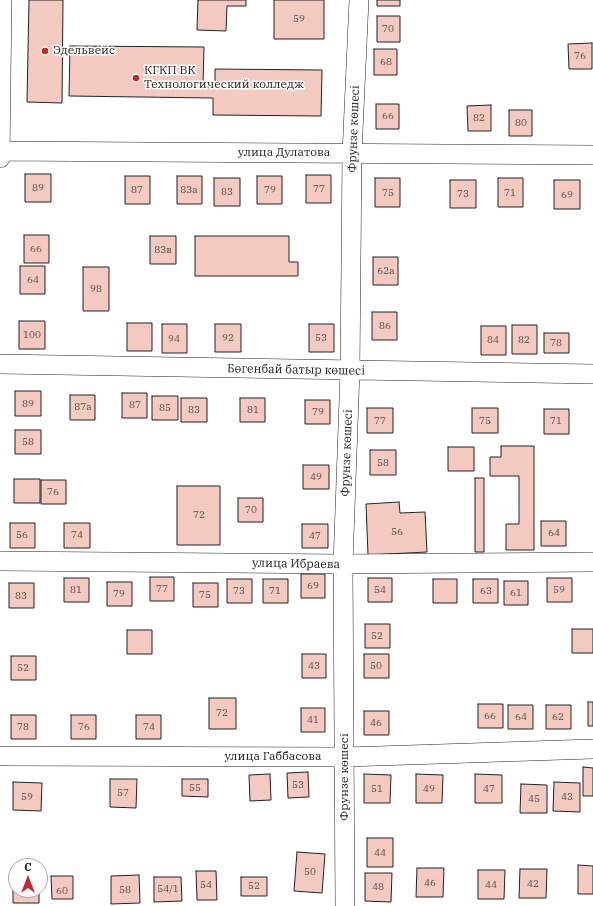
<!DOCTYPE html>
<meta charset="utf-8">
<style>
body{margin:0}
#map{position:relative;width:593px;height:906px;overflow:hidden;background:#fff;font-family:"IBM Plex Serif",serif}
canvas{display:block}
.north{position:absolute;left:8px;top:858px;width:40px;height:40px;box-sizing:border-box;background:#fff;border:1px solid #a7a7a7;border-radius:50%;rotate:0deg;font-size:11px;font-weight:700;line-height:16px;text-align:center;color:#222}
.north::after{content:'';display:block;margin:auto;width:14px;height:18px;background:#c62828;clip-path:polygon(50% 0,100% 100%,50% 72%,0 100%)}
</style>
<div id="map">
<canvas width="593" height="906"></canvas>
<div class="north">С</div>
</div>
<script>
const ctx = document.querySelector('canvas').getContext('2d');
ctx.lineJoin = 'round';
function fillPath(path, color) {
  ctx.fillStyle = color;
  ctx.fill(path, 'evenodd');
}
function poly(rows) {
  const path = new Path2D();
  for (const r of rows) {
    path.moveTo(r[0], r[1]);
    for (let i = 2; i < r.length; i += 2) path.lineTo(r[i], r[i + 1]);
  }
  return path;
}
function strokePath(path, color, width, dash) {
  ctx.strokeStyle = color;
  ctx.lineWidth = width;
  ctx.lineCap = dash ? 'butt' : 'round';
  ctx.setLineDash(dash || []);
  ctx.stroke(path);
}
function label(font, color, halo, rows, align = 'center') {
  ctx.font = font + ' "IBM Plex Serif",serif';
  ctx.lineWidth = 3;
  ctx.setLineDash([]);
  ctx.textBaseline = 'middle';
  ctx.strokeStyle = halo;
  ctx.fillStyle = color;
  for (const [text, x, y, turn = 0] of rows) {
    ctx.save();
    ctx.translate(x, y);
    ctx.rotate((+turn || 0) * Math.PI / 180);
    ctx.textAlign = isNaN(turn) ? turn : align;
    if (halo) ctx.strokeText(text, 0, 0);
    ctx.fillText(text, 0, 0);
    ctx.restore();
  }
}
const building = poly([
 [29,0,63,0,62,103,27,102,29,0],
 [198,0,246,0,246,6,227,6,226,31,197,30,198,0],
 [274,0,324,0,324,39,274,39,274,0],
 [377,0,400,0,400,6,377,6,377,0],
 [377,16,400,16,400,42,377,42,377,16],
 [592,43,592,69,569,69,568,44,592,43],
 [70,46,204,47,203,87,215,87,215,69,322,70,321,116,213,115,213,98,69,96,70,46],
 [374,49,397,49,397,75,374,75,374,49],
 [376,104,399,104,399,129,376,129,376,104],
 [491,105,491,131,468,131,467,106,491,105],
 [509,110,532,110,532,136,509,136,509,110],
 [25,174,51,174,51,202,25,202,25,174],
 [306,175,331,175,331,203,306,203,306,175],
 [125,176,150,176,150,204,125,204,125,176],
 [177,176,202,176,202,204,177,204,177,176],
 [257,176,282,176,282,204,257,204,257,176],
 [214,178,240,178,240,206,214,206,214,178],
 [375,178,400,178,400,207,375,207,375,178],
 [498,178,523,178,523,207,498,207,498,178],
 [450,180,476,180,476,208,450,208,450,180],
 [554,180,580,180,580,209,554,209,554,180],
 [24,235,49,235,49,263,24,263,24,235],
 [150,236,176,236,176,264,150,264,150,236],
 [195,236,289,236,289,262,298,262,298,276,195,276,195,236],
 [373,257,398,257,398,285,373,285,373,257],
 [20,266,45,266,45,294,20,294,20,266],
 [83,267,109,267,109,311,83,311,83,267],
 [372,312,397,312,397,340,372,340,372,312],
 [19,321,45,321,45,349,19,349,19,321],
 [127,323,152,323,152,351,127,351,127,323],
 [162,324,187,324,187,353,162,353,162,324],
 [215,324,241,324,241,352,215,352,215,324],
 [309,324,334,324,334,352,309,352,309,324],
 [512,325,537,325,537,354,512,354,512,325],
 [481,326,506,326,506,355,481,355,481,326],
 [544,333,569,333,569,353,544,353,544,333],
 [15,391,41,391,41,416,15,416,15,391],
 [122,393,147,393,147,418,122,418,122,393],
 [70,395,95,395,95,420,70,420,70,395],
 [152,396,178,396,178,420,152,420,152,396],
 [181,398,207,398,207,422,181,422,181,398],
 [240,398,265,398,265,422,240,422,240,398],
 [305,400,330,400,330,424,305,424,305,400],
 [367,408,393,408,393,433,367,433,367,408],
 [472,408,498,408,498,433,472,433,472,408],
 [544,409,569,409,569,434,544,434,544,409],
 [15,430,41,430,41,454,15,454,15,430],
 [501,446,534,446,534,550,506,550,506,524,519,524,519,476,490,476,490,457,501,457,501,446],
 [448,447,474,447,474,471,448,471,448,447],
 [370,450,396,450,396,475,370,475,370,450],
 [303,465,329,465,329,489,303,489,303,465],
 [475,478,484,478,484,552,475,552,475,478],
 [14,479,40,479,40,503,14,503,14,479],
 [41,480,66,480,66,504,41,504,41,480],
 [177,486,220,486,220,545,177,545,177,486],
 [238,498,263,498,263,522,238,522,238,498],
 [399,502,400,513,425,512,427,552,368,555,366,504,399,502],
 [541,521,566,521,566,546,541,546,541,521],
 [10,523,35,523,35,548,10,548,10,523],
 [64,523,90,523,90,548,64,548,64,523],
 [302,524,328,524,328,548,302,548,302,524],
 [301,574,325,574,325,598,301,598,301,574],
 [150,577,174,577,174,601,150,601,150,577],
 [64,578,89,578,89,602,64,602,64,578],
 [368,578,392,578,392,602,368,602,368,578],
 [547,578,572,578,572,602,547,602,547,578],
 [227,579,252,579,252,603,227,603,227,579],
 [263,579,288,579,288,603,263,603,263,579],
 [433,579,457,579,457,603,433,603,433,579],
 [473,579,498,579,498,603,473,603,473,579],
 [504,581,528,581,528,605,504,605,504,581],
 [107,582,132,582,132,606,107,606,107,582],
 [9,583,34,583,34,608,9,608,9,583],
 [193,583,218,583,218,607,193,607,193,583],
 [365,624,390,624,390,648,365,648,365,624],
 [572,629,593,629,593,653,572,653,572,629],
 [127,630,152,630,152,654,127,654,127,630],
 [302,654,326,654,326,678,302,678,302,654],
 [364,654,389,654,389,678,364,678,364,654],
 [11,656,36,656,36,680,11,680,11,656],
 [209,698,236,698,236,729,209,729,209,698],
 [588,702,593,702,593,726,588,726,588,702],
 [478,704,503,704,503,728,478,728,478,704],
 [508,705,533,705,533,729,508,729,508,705],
 [546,705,571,705,571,729,546,729,546,705],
 [301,708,325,708,325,732,301,732,301,708],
 [364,711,389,711,389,735,364,735,364,711],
 [11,715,36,715,36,739,11,739,11,715],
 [71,715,96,715,96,739,71,739,71,715],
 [136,715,161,715,161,739,136,739,136,715],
 [583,767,593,768,593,796,583,796,583,767],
 [308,772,309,797,288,798,287,773,308,772],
 [270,774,271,800,250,801,249,775,270,774],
 [364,774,391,775,390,803,364,803,364,774],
 [416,774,443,775,442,803,416,803,416,774],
 [475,774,502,775,502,803,475,803,475,774],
 [110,779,137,779,136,808,110,807,110,779],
 [182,779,208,779,208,797,182,796,182,779],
 [13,782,42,783,41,811,13,810,13,782],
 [554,782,580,783,580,812,553,811,554,782],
 [521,784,547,785,547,813,520,813,521,784],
 [367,838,393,838,393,867,367,867,367,838],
 [297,852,325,854,322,893,294,891,297,852],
 [578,865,593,866,593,894,578,894,578,865],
 [417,868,444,868,443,897,416,897,417,868],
 [520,869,547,869,546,898,519,898,520,869],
 [478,870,505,870,504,899,478,899,478,870],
 [196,871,216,871,217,900,197,900,196,871],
 [365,873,392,873,391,902,365,901,365,873],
 [139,875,140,903,111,904,111,876,139,875],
 [51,876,73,876,73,899,52,899,51,876],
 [154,877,181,877,182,901,154,902,154,877],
 [241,877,267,877,267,896,241,896,241,877],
 [13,880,16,880,16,890,39,890,39,903,13,903,13,880]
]);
const minor = poly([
 [0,151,593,155],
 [0,158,2,0],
 [0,364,593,374],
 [0,561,343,564,593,562],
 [0,756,346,757,593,749],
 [345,906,343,564,350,371,352,154,359,0]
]);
const markers = [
 [45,51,4,"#c62828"],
 [136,78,4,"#c62828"]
];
const numberNames = [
 ["59",299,19],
 ["70",388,29],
 ["76",580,56],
 ["68",386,62],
 ["66",388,116],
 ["82",479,118],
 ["80",521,123],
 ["89",38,188],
 ["77",319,189],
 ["87",137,190],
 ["83а",189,190],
 ["79",270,190],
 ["83",227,192],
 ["75",388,193],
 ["71",510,193],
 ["73",463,194],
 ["69",567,195],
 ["66",36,249],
 ["83в",163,250],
 ["62а",386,271],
 ["64",33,280],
 ["98",96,289],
 ["86",385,326],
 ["100",32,335],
 ["92",228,338],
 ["53",321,338],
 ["94",174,339],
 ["84",493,340],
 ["82",524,340],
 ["78",556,343],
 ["89",28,404],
 ["87",135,405],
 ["87а",83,407],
 ["85",165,408],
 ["83",194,410],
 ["81",253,410],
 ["79",318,412],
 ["77",380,421],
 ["75",485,421],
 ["71",556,421],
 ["58",28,442],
 ["58",383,463],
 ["49",316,477],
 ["76",53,492],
 ["70",251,510],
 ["72",199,515],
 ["56",397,532],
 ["64",554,533],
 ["56",22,535],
 ["74",77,535],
 ["47",315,536],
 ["69",313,586],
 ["77",162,589],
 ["81",76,590],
 ["54",380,590],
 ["59",559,590],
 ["73",239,591],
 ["71",275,591],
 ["63",486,591],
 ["61",516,593],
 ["79",119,594],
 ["75",205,595],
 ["83",21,596],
 ["52",377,636],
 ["43",314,666],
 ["50",376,666],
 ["52",23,668],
 ["72",222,713],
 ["66",490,716],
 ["64",521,717],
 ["62",558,717],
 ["41",313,720],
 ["46",376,723],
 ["78",23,727],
 ["76",84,727],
 ["74",149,727],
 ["53",298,785],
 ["55",195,788],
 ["51",377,789],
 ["49",429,789],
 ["47",489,789],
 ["57",123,793],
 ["59",27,797],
 ["43",567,797],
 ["45",534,799],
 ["44",380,853],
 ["50",310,872],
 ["46",430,883],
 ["42",533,884],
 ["54",206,885],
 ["44",491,885],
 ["52",254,886],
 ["48",378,887],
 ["54/1",168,889],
 ["58",125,890],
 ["60",62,891]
];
const poiNames = [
 ["Эдельвейс",53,51],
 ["КГКП ВК",144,71],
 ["Технологический колледж",144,85]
];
const streetNames = [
 ["Фрунзе көшесі",354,129,-88],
 ["улица Дулатова",284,153],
 ["Бөгенбай батыр көшесі",296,370,1],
 ["Фрунзе көшесі",347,453,-88],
 ["улица Ибраева",296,564,1],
 ["улица Габбасова",273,757],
 ["Фрунзе көшесі",345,777,-90]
];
fillPath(building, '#f3c9c0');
strokePath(building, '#222', 1);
strokePath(minor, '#222', 20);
strokePath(minor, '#fff', 19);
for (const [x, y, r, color] of markers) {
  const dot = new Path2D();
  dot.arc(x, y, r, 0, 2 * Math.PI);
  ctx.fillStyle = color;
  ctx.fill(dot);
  strokePath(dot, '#fff', 1.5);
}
label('10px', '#564c4a', null, numberNames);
label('12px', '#222', '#fff', poiNames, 'left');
label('12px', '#222', '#fff', streetNames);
</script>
